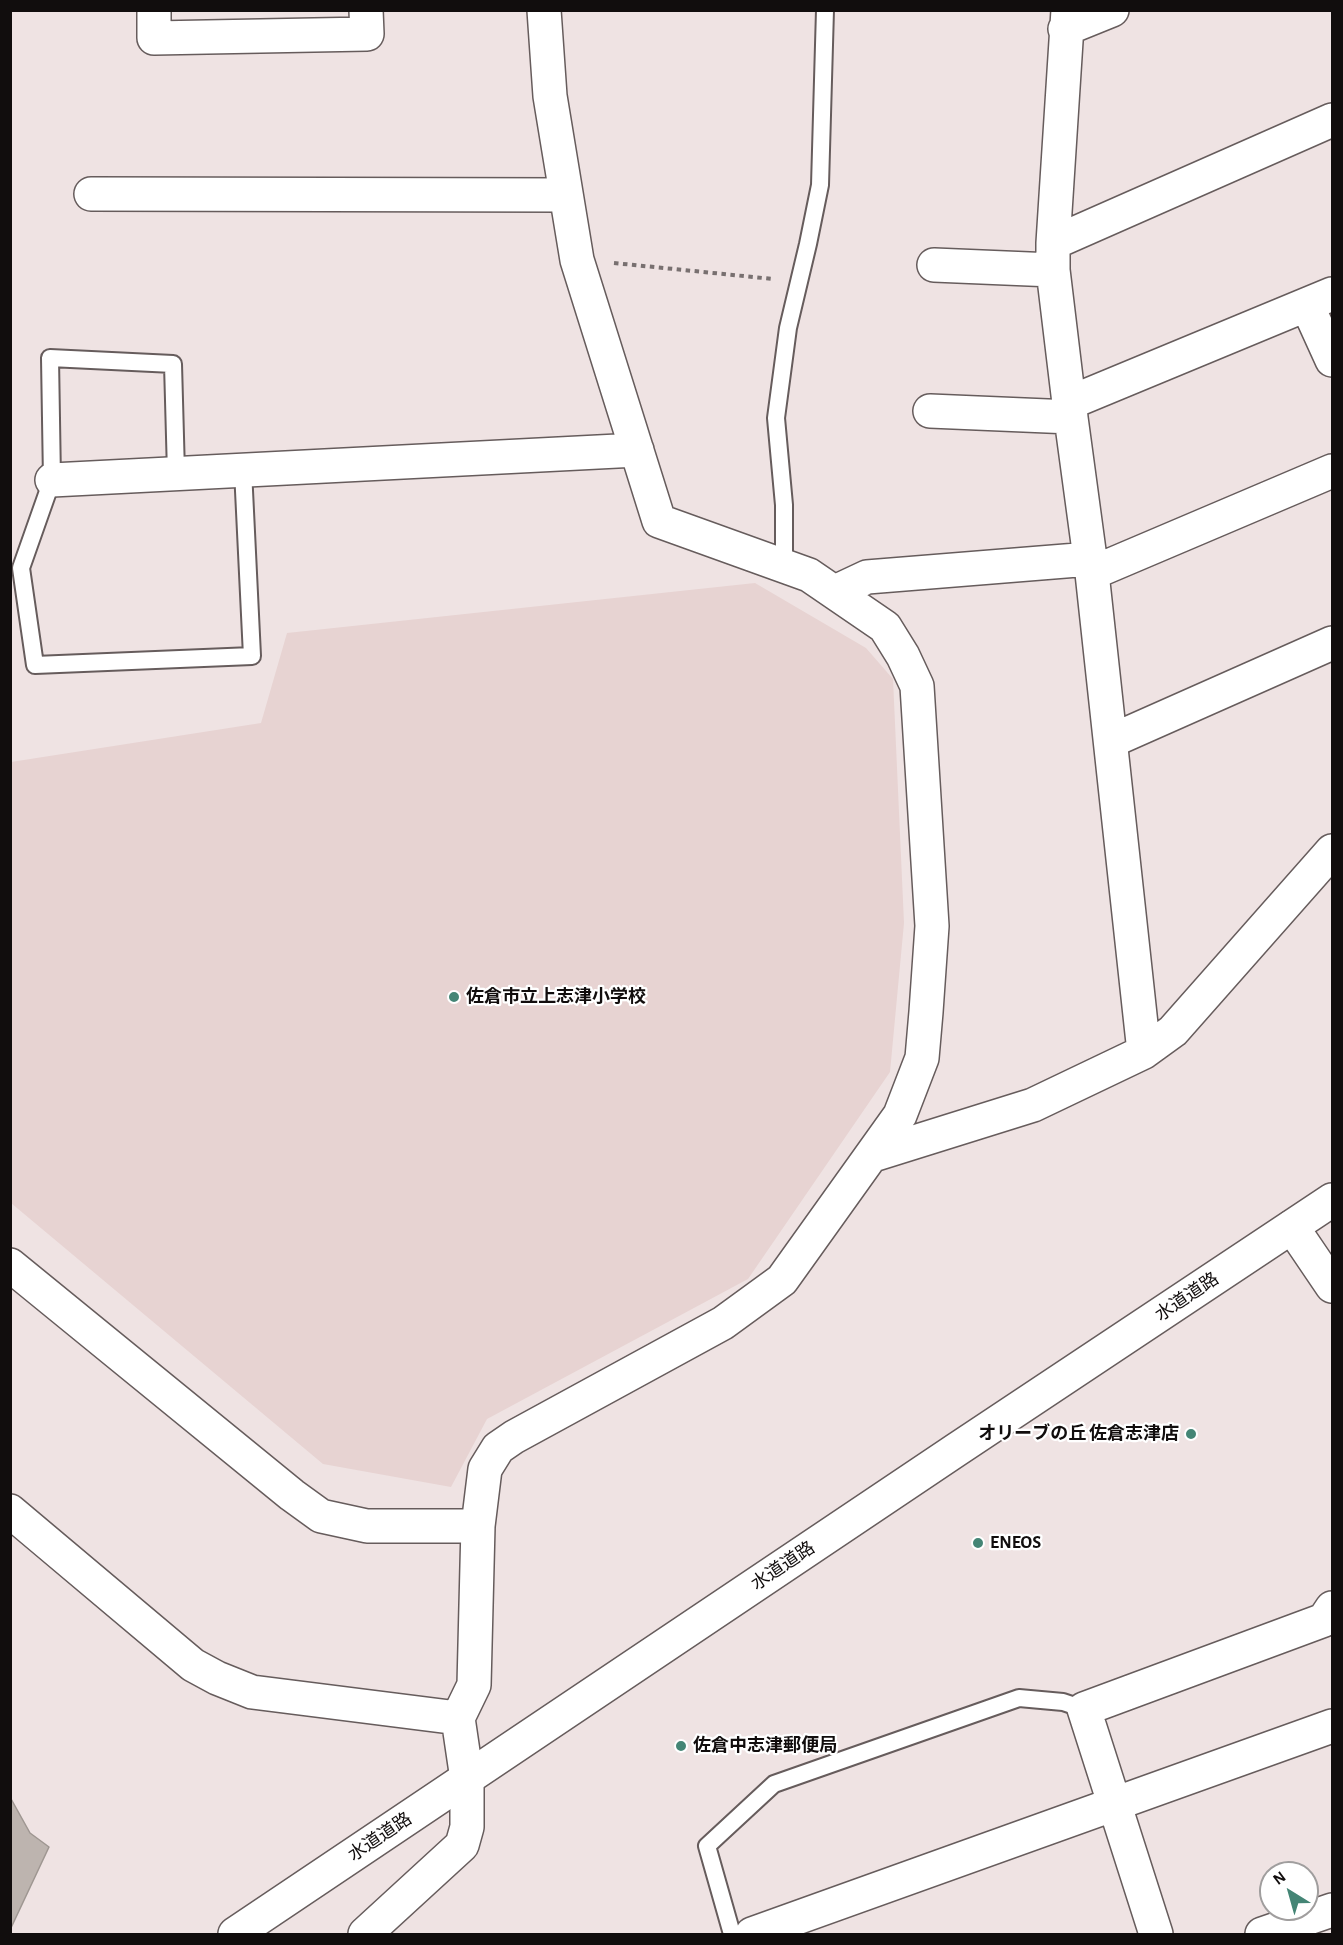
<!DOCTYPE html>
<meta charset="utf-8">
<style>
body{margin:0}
#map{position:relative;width:1343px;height:1945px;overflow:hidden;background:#efe3e3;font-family:"Alegreya Sans",sans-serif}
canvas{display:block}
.frame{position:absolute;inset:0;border:12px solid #110d0d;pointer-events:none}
.north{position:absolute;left:1259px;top:1861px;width:60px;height:60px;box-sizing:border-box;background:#fff;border:2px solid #a09e9e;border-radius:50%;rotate:323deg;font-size:16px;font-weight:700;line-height:24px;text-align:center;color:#110d0d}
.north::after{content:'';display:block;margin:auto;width:21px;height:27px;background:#448575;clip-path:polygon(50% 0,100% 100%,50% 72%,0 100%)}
</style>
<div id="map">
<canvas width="1343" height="1945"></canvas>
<div class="frame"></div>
<div class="north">N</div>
</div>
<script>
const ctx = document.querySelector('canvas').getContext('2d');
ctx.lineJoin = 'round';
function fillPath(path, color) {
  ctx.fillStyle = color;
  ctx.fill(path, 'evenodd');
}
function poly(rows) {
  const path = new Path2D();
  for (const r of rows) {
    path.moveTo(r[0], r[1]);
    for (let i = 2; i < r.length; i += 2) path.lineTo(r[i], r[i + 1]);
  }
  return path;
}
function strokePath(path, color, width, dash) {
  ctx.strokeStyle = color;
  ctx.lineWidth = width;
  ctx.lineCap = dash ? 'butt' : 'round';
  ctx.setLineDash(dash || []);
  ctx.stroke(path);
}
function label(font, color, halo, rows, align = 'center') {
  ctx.font = font + ' "Alegreya Sans","Noto Sans JP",sans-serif';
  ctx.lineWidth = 4.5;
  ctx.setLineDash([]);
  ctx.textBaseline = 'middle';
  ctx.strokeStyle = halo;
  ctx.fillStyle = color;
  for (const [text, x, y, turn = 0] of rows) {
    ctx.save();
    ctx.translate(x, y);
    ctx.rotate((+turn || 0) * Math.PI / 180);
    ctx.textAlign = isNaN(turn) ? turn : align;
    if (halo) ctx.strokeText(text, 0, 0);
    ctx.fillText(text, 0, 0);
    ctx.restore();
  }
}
const built = poly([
 [755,583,866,648,893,679,904,923,890,1072,748,1279,487,1419,451,1487,323,1464,11,1203,11,762,261,723,287,633]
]);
const building = poly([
 [10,1797,30,1833,49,1847,10,1930,10,1797]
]);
const path = poly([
 [614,263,773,279]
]);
const service = poly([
 [176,473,173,364,50,358,52,480,21,568,35,665,252,656,243,470],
 [784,566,784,505,776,418,788,328,808,244,820,185,825,10],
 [732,1934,707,1846,774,1784,1019,1698,1063,1702,1084,1709]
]);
const minor = poly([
 [154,10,154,38,367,34,366,10],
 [1068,10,1053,243,1053,270,1069,403,1092,573,1144,1052],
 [1065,29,1112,10],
 [91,194,566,195],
 [1053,243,1332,120],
 [934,265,1053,270],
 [1307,305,1332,360],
 [1069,403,1332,294],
 [930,411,1071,417],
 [52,480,637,450],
 [1092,573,1332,471],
 [835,592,867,577,1090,559],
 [1111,741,1332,643],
 [873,1155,1033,1105,1144,1052,1173,1031,1332,851],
 [1292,1227,1332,1286],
 [10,1265,292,1495,321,1516,367,1526,478,1526],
 [10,1511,193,1665,217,1678,252,1692,458,1718],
 [365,1934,462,1845,467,1827,467,1779,458,1718,474,1685,478,1526,485,1469,498,1448,514,1437,723,1323,782,1280,900,1115,922,1058,926,1012,932,926,917,686,903,656,885,627,809,575,659,521,577,260,550,96,544,10],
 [752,1934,1332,1726],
 [1156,1934,1084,1709,1324,1620,1332,1608]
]);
const tertiary = poly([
 [235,1934,956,1450,1332,1200],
 [1262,1934,1332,1910]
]);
const markers = [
 [454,997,6,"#448575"],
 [1191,1434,6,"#448575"],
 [978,1543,6,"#448575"],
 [681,1746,6,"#448575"]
];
const poiNames = [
 ["佐倉市立上志津小学校",466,997],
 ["オリーブの丘 佐倉志津店",1179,1434,"right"],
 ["ENEOS",990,1543],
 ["佐倉中志津郵便局",693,1746]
];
const streetNames = [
 ["水道道路",1187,1297,-34],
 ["水道道路",783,1566,-34],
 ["水道道路",380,1837,-34]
];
fillPath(built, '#e7d3d2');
fillPath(building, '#bdb4af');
strokePath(building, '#9e9691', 1.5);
strokePath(service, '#665c5c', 20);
strokePath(minor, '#665c5c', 36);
strokePath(tertiary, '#665c5c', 36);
strokePath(path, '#787070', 4, [4.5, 4.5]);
strokePath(service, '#fff', 16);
strokePath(minor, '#fff', 33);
strokePath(tertiary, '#fff', 33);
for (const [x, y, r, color] of markers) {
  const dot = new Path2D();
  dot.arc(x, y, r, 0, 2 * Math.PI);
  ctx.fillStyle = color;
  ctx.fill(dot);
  strokePath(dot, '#fff', 2);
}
label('bold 18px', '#110d0d', '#fff', poiNames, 'left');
label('18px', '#110d0d', '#fff', streetNames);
</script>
